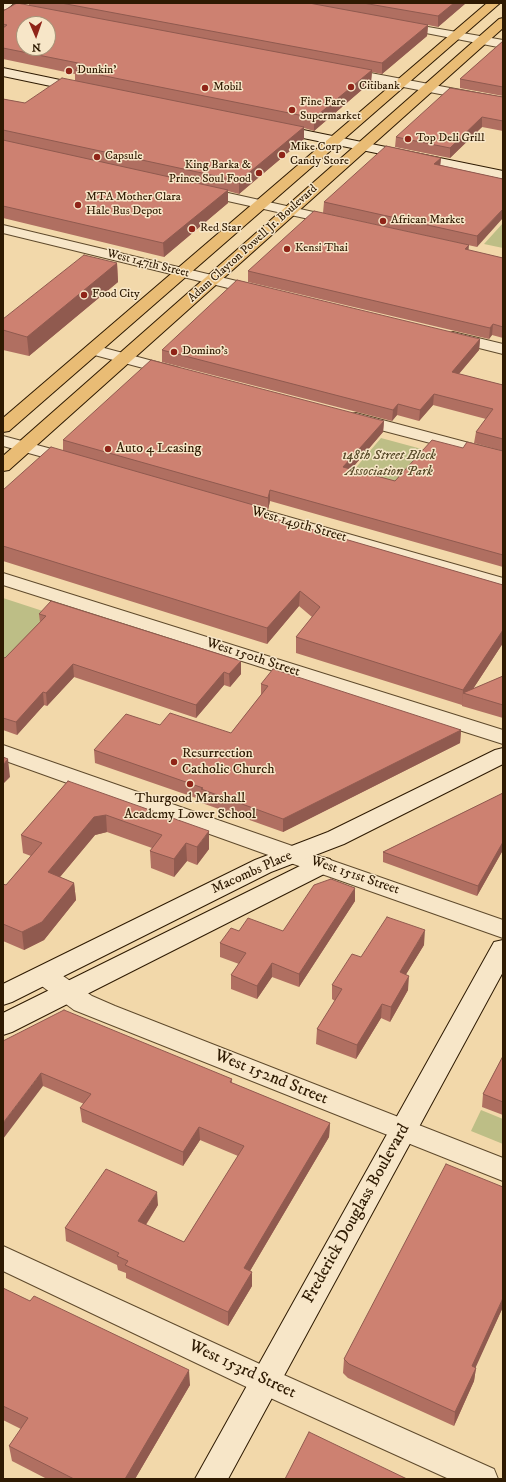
<!DOCTYPE html>
<style>
body{margin:0}
#map{position:relative;width:506px;height:1482px;overflow:hidden;background:#f2d8aa;font-family:"IM FELL DW Pica",serif}
canvas{display:block}
.frame{position:absolute;inset:0;border:4px solid #2e1a02;pointer-events:none}
.north{position:absolute;left:16px;top:16px;width:40px;height:40px;box-sizing:border-box;background:#f7e6c8;border:1px solid #a79479;border-radius:50%;rotate:178deg;font-size:11px;font-weight:700;line-height:16px;text-align:center;color:#2e1a02}
.north::after{content:'';display:block;margin:auto;width:14px;height:18px;background:#8f2418;clip-path:polygon(50% 0,100% 100%,50% 72%,0 100%)}
</style>
<div id="map">
<canvas width="506" height="1482"></canvas>
<div class="frame"></div>
<div class="north">N</div>
</div>
<script>
const ctx = document.querySelector('canvas').getContext('2d');
ctx.lineJoin = 'round';
function fillPath(path, color) {
  ctx.fillStyle = color;
  ctx.fill(path, 'evenodd');
}
function poly(rows) {
  const path = new Path2D();
  for (const r of rows) {
    path.moveTo(r[0], r[1]);
    for (let i = 2; i < r.length; i += 2) path.lineTo(r[i], r[i + 1]);
  }
  return path;
}
function strokePath(path, color, width, dash) {
  ctx.strokeStyle = color;
  ctx.lineWidth = width;
  ctx.lineCap = dash ? 'butt' : 'round';
  ctx.setLineDash(dash || []);
  ctx.stroke(path);
}
function label(font, color, halo, rows, align = 'center') {
  ctx.font = font + ' "IM FELL DW Pica",serif';
  ctx.lineWidth = 3;
  ctx.setLineDash([]);
  ctx.textBaseline = 'middle';
  ctx.strokeStyle = halo;
  ctx.fillStyle = color;
  for (const [text, x, y, turn = 0] of rows) {
    ctx.save();
    ctx.translate(x, y);
    ctx.rotate((+turn || 0) * Math.PI / 180);
    ctx.textAlign = isNaN(turn) ? turn : align;
    if (halo) ctx.strokeText(text, 0, 0);
    ctx.fillText(text, 0, 0);
    ctx.restore();
  }
}
const green = poly([
 [503,223,503,248,484,244],
 [381,438,429,451,396,491,347,478],
 [3,598,52,614,3,662],
 [481,1110,503,1119,503,1144,471,1131]
]);
const minor = poly([
 [399,22,503,40,503,48,395,27,393,25,395,23,399,22],
 [344,68,503,98,503,106,340,75,338,72,340,69,344,68],
 [201,187,336,217,341,218,343,221,341,224,336,225,196,194,194,191,196,188,201,187],
 [3,225,266,288,269,291,266,294,261,296,3,233,3,225],
 [453,332,503,344,503,354,447,340,445,337,447,334,453,332],
 [93,345,179,368,181,371,179,374,173,376,87,353,85,350,87,347,93,345],
 [356,413,503,452,503,462,350,422,348,418,350,414,356,413],
 [3,436,78,456,81,460,78,464,72,465,3,446,3,436],
 [236,502,503,578,503,590,230,511,227,507,230,503,236,502],
 [3,573,503,730,503,744,3,585,3,573],
 [3,745,301,849,304,855,301,861,293,863,285,861,3,760,3,745],
 [44,966,53,969,92,996,115,1006,503,1158,503,1181,74,1010,35,981,32,975,35,969,44,966],
 [3,1246,275,1371,494,1469,498,1479,449,1479,255,1391,3,1271,3,1246]
]);
const tertiary = poly([
 [293,847,503,920,503,938,285,861,281,855,285,849,293,847]
]);
const secondary = poly([
 [3,3,14,3,7,9,3,10,3,3],
 [3,68,84,85,89,86,91,89,89,92,84,93,3,76,3,68],
 [274,124,503,171,503,179,269,131,267,128,269,125,274,124],
 [503,748,503,764,344,844,271,872,12,1002,3,1005,3,984,255,860,328,832,495,750,503,748],
 [322,857,330,859,334,865,330,871,12,1032,3,1035,3,1013,314,859,322,857],
 [503,940,503,972,228,1479,195,1479,494,942,503,940]
]);
const primary = poly([
 [487,3,500,3,9,431,3,432,3,418,487,3],
 [503,18,503,28,9,470,3,471,3,456,499,19,503,18]
]);
const wall = poly([
 [29,3,466,3,438,27,428,25,427,36,382,74,372,72,371,82,314,131,304,128,304,139,239,194,228,191,228,203,164,257,3,218,3,99,25,103,75,81,75,74,3,59,3,11,29,5],
 [503,41,503,96,460,88,460,79],
 [503,97,503,131,482,127,450,158,395,147,396,137],
 [441,158,440,165,503,179,477,247,323,213,324,202],
 [468,250,503,258,503,338,492,335,489,339,248,282,248,271],
 [117,263,118,282,29,356,3,350,3,319],
 [480,339,479,350,459,374,503,385,503,451,474,443,476,432,486,419,433,405,419,421,397,415,392,421,162,362,162,350],
 [384,421,383,432,351,469,395,481,463,448,503,451,503,567,270,501,268,510,264,509,264,516,503,585,503,643,473,689,503,676,503,718,462,706,462,705,296,653,296,637,312,617,299,606,267,644,3,561,3,490,63,451,63,440],
 [39,614,241,661,241,674,230,687,224,685,196,718,74,677,47,706,44,705,17,735,3,730,3,657,5,658,40,622],
 [261,684,461,730,460,743,283,832,202,803,202,800,95,763,94,750,160,725,231,733,261,695],
 [68,781,209,849,197,865,187,861,174,877,151,868,150,851,152,848,107,832,95,835,60,877,74,883,76,900,44,940,24,950,3,941,3,884,6,885,31,856,23,853,21,835],
 [503,793,503,850,477,896,383,862,383,852],
 [355,888,355,901,299,987,272,977,257,999,231,989,231,975,239,964,220,957,220,943,239,931,283,931],
 [424,945,406,974,408,990,390,1022,381,1018,356,1059,316,1044,317,1029,335,1001,332,999,332,985,361,957],
 [3,1041,232,1079,232,1083,330,1123,329,1137,250,1271,252,1286,228,1326,126,1278,126,1273,118,1270,117,1265,66,1241,65,1228,158,1205,146,1225,184,1242,238,1156,200,1140,183,1166,82,1122,80,1108,84,1104,43,1086],
 [503,1056,503,1115,482,1107,483,1094],
 [3,1288,190,1385,135,1479,47,1479,12,1461,9,1446,21,1429,3,1420],
 [503,1307,475,1367,476,1368,474,1381,454,1426,348,1378,343,1373,344,1359]
]);
const shadedWall = poly([
 [454,3,466,3,438,27,438,16],
 [428,25,427,36,382,74,382,63],
 [372,70,371,82,314,131,314,118],
 [482,117,482,127,450,158,450,148],
 [304,127,304,139,239,194,239,181],
 [441,158,440,168,434,164],
 [228,190,228,203,164,257,163,243],
 [503,209,503,218,477,247,477,236],
 [469,245,468,256,465,249],
 [117,263,118,282,29,356,27,337],
 [493,324,492,335,489,339,490,328],
 [480,339,479,350,451,383,452,372],
 [434,394,433,405,419,421,420,410],
 [398,404,397,415,392,421,393,410],
 [384,421,383,432,343,479,343,467],
 [270,490,270,501,268,510,268,498],
 [264,508,264,523,262,515],
 [300,591,299,606,267,644,267,628],
 [503,630,503,643,469,695,463,693,462,705,463,690],
 [241,661,241,674,230,687,229,674],
 [73,664,74,677,47,706,46,693],
 [224,672,224,685,196,718,196,705],
 [43,692,44,705,17,735,16,722],
 [461,730,460,743,283,832,283,819],
 [8,759,10,777,3,784,3,765],
 [106,815,107,832,95,835,49,890,48,872,94,817],
 [209,831,209,849,197,865,197,847],
 [503,842,503,850,477,896,478,886],
 [186,843,187,861,174,877,174,859],
 [74,883,76,900,44,940,24,950,22,932],
 [355,888,355,901,299,987,299,974],
 [425,930,424,945,399,986,400,972],
 [272,963,272,977,257,999,257,986],
 [409,976,408,990,390,1022,391,1007],
 [382,1004,381,1018,356,1059,357,1045],
 [41,1073,43,1086,3,1139,3,1123],
 [330,1123,329,1137,244,1281,244,1268],
 [199,1127,200,1140,183,1166,183,1152],
 [157,1192,158,1205,139,1235,138,1221],
 [252,1272,252,1286,228,1326,228,1312],
 [503,1298,503,1307,470,1380,472,1366],
 [476,1368,474,1381,454,1426,455,1412],
 [189,1370,190,1385,135,1479,125,1479]
]);
const building = poly([
 [17,3,372,70,314,118,75,70,83,64,3,48,3,28,7,25,3,24,3,11,17,3],
 [24,24,48,24,48,48,24,48,24,24],
 [61,3,309,3,428,25,382,63,61,3],
 [363,3,454,3,438,16,363,3],
 [503,41,503,87,460,79,503,41],
 [62,78,304,127,239,181,3,130,3,99,25,103,62,78],
 [450,88,503,97,503,121,482,117,450,148,396,137,450,88],
 [3,140,228,190,163,243,3,206,3,140],
 [386,146,441,158,434,164,503,179,503,209,477,236,324,202,386,146],
 [314,211,469,245,465,249,503,258,503,327,493,324,490,328,248,271,314,211],
 [84,255,117,263,27,337,3,330,3,319,84,255],
 [237,280,480,339,452,372,503,385,503,439,476,432,493,409,434,394,420,410,398,404,393,410,162,350,237,280],
 [151,360,384,421,343,467,395,481,432,440,463,448,467,442,503,451,503,555,270,490,268,498,63,440,151,360],
 [51,447,264,508,262,515,503,585,503,630,463,690,296,637,320,607,300,591,267,628,3,546,3,490,51,447],
 [51,601,241,661,229,674,224,672,196,705,73,664,46,693,43,692,16,722,3,718,3,657,5,658,46,616,39,614,51,601],
 [273,669,461,730,283,819,201,789,203,788,94,750,126,714,160,725,170,713,231,733,268,686,261,684,273,669],
 [503,676,503,705,463,693,503,676],
 [3,757,8,759,3,765,3,757],
 [68,781,209,831,197,847,186,843,174,859,150,851,162,835,106,815,94,817,48,872,74,883,42,922,22,932,3,924,3,884,6,885,42,843,21,835,68,781],
 [503,793,503,842,478,886,383,852,503,793],
 [331,879,355,888,299,974,272,963,257,986,231,975,246,953,220,943,231,928,239,931,248,918,283,931,314,885,331,879],
 [387,917,425,930,400,972,409,976,391,1007,382,1004,357,1045,317,1029,342,989,332,985,352,954,361,957,387,917],
 [64,1010,232,1079,230,1082,330,1123,244,1268,252,1272,228,1312,125,1265,128,1261,117,1256,119,1253,65,1228,106,1169,157,1192,138,1221,184,1242,244,1146,199,1127,183,1152,80,1108,91,1094,41,1073,3,1123,3,1041,64,1010],
 [503,1056,503,1102,483,1094,503,1056],
 [446,1164,503,1187,503,1298,472,1366,476,1368,455,1412,349,1364,344,1359,446,1164],
 [3,1288,30,1301,34,1296,189,1370,125,1479,74,1479,9,1446,28,1418,3,1406,3,1288],
 [309,1432,407,1479,285,1479,309,1432]
]);
const markers = [
 [69,71,4,"#8f2418"],
 [351,87,4,"#8f2418"],
 [205,88,4,"#8f2418"],
 [292,110,4,"#8f2418"],
 [408,139,4,"#8f2418"],
 [282,155,4,"#8f2418"],
 [97,157,4,"#8f2418"],
 [259,173,4,"#8f2418"],
 [78,205,4,"#8f2418"],
 [383,221,4,"#8f2418"],
 [192,229,4,"#8f2418"],
 [287,249,4,"#8f2418"],
 [84,295,4,"#8f2418"],
 [174,352,4,"#8f2418"],
 [108,449,4,"#8f2418"],
 [174,762,4,"#8f2418"],
 [190,784,4,"#8f2418"]
];
const farPoinames = [
 ["Dunkin'",77,71],
 ["Citibank",359,87],
 ["Mobil",213,88],
 ["Fine Fare",300,103],
 ["Supermarket",300,117],
 ["Top Deli Grill",416,139],
 ["Mike Corp",290,148],
 ["Candy Store",290,162],
 ["Capsule",105,157],
 ["King Barka &",251,166,"right"],
 ["Prince Soul Food",251,180,"right"],
 ["MTA Mother Clara",86,198],
 ["Hale Bus Depot",86,212],
 ["African Market",391,221],
 ["Red Star",200,229],
 ["Kensi Thai",295,249],
 ["Food City",92,295],
 ["Domino's",182,352]
];
const farStreetnames = [
 ["Adam Clayton Powell Jr. Boulevard",253,244,-42],
 ["West 147th Street",148,264,14]
];
const poiNames = [
 ["Auto 4 Leasing",116,449],
 ["Resurrection",182,754],
 ["Catholic Church",182,770],
 ["Thurgood Marshall",190,799,"center"],
 ["Academy Lower School",190,815,"center"]
];
const parkNames = [
 ["148th Street Block",389,456],
 ["Association Park",389,472]
];
const streetNames = [
 ["West 149th Street",299,525,16],
 ["West 150th Street",253,658,18],
 ["Macombs Place",252,873,-24],
 ["West 151st Street",355,876,19]
];
const nearStreetnames = [
 ["West 152nd Street",271,1078,22],
 ["Frederick Douglass Boulevard",357,1214,-61],
 ["West 153rd Street",242,1370,25]
];
fillPath(green, '#bdbe86');
strokePath(minor, '#5f4a2c', 2);
strokePath(tertiary, '#5f4a2c', 2);
strokePath(secondary, '#2e1a02', 2);
strokePath(primary, '#2e1a02', 2);
fillPath(minor, '#f7e6c8');
fillPath(tertiary, '#f7e6c8');
fillPath(secondary, '#f7e6c8');
fillPath(primary, '#e9bc75');
fillPath(wall, '#b06f61');
fillPath(shadedWall, '#905a4f');
fillPath(building, '#cd8171');
strokePath(building, '#905a4f', 1);
for (const [x, y, r, color] of markers) {
  const dot = new Path2D();
  dot.arc(x, y, r, 0, 2 * Math.PI);
  ctx.fillStyle = color;
  ctx.fill(dot);
  strokePath(dot, '#f7e6c8', 1.5);
}
label('12px', '#2e1a02', '#f7e6c8', farPoinames, 'left');
label('12px', '#2e1a02', '#f7e6c8', farStreetnames);
label('14px', '#2e1a02', '#f7e6c8', poiNames, 'left');
label('italic 14px', '#594b2a', '#f7e6c8', parkNames);
label('14px', '#2e1a02', '#f7e6c8', streetNames);
label('17px', '#2e1a02', '#f7e6c8', nearStreetnames);
</script>
